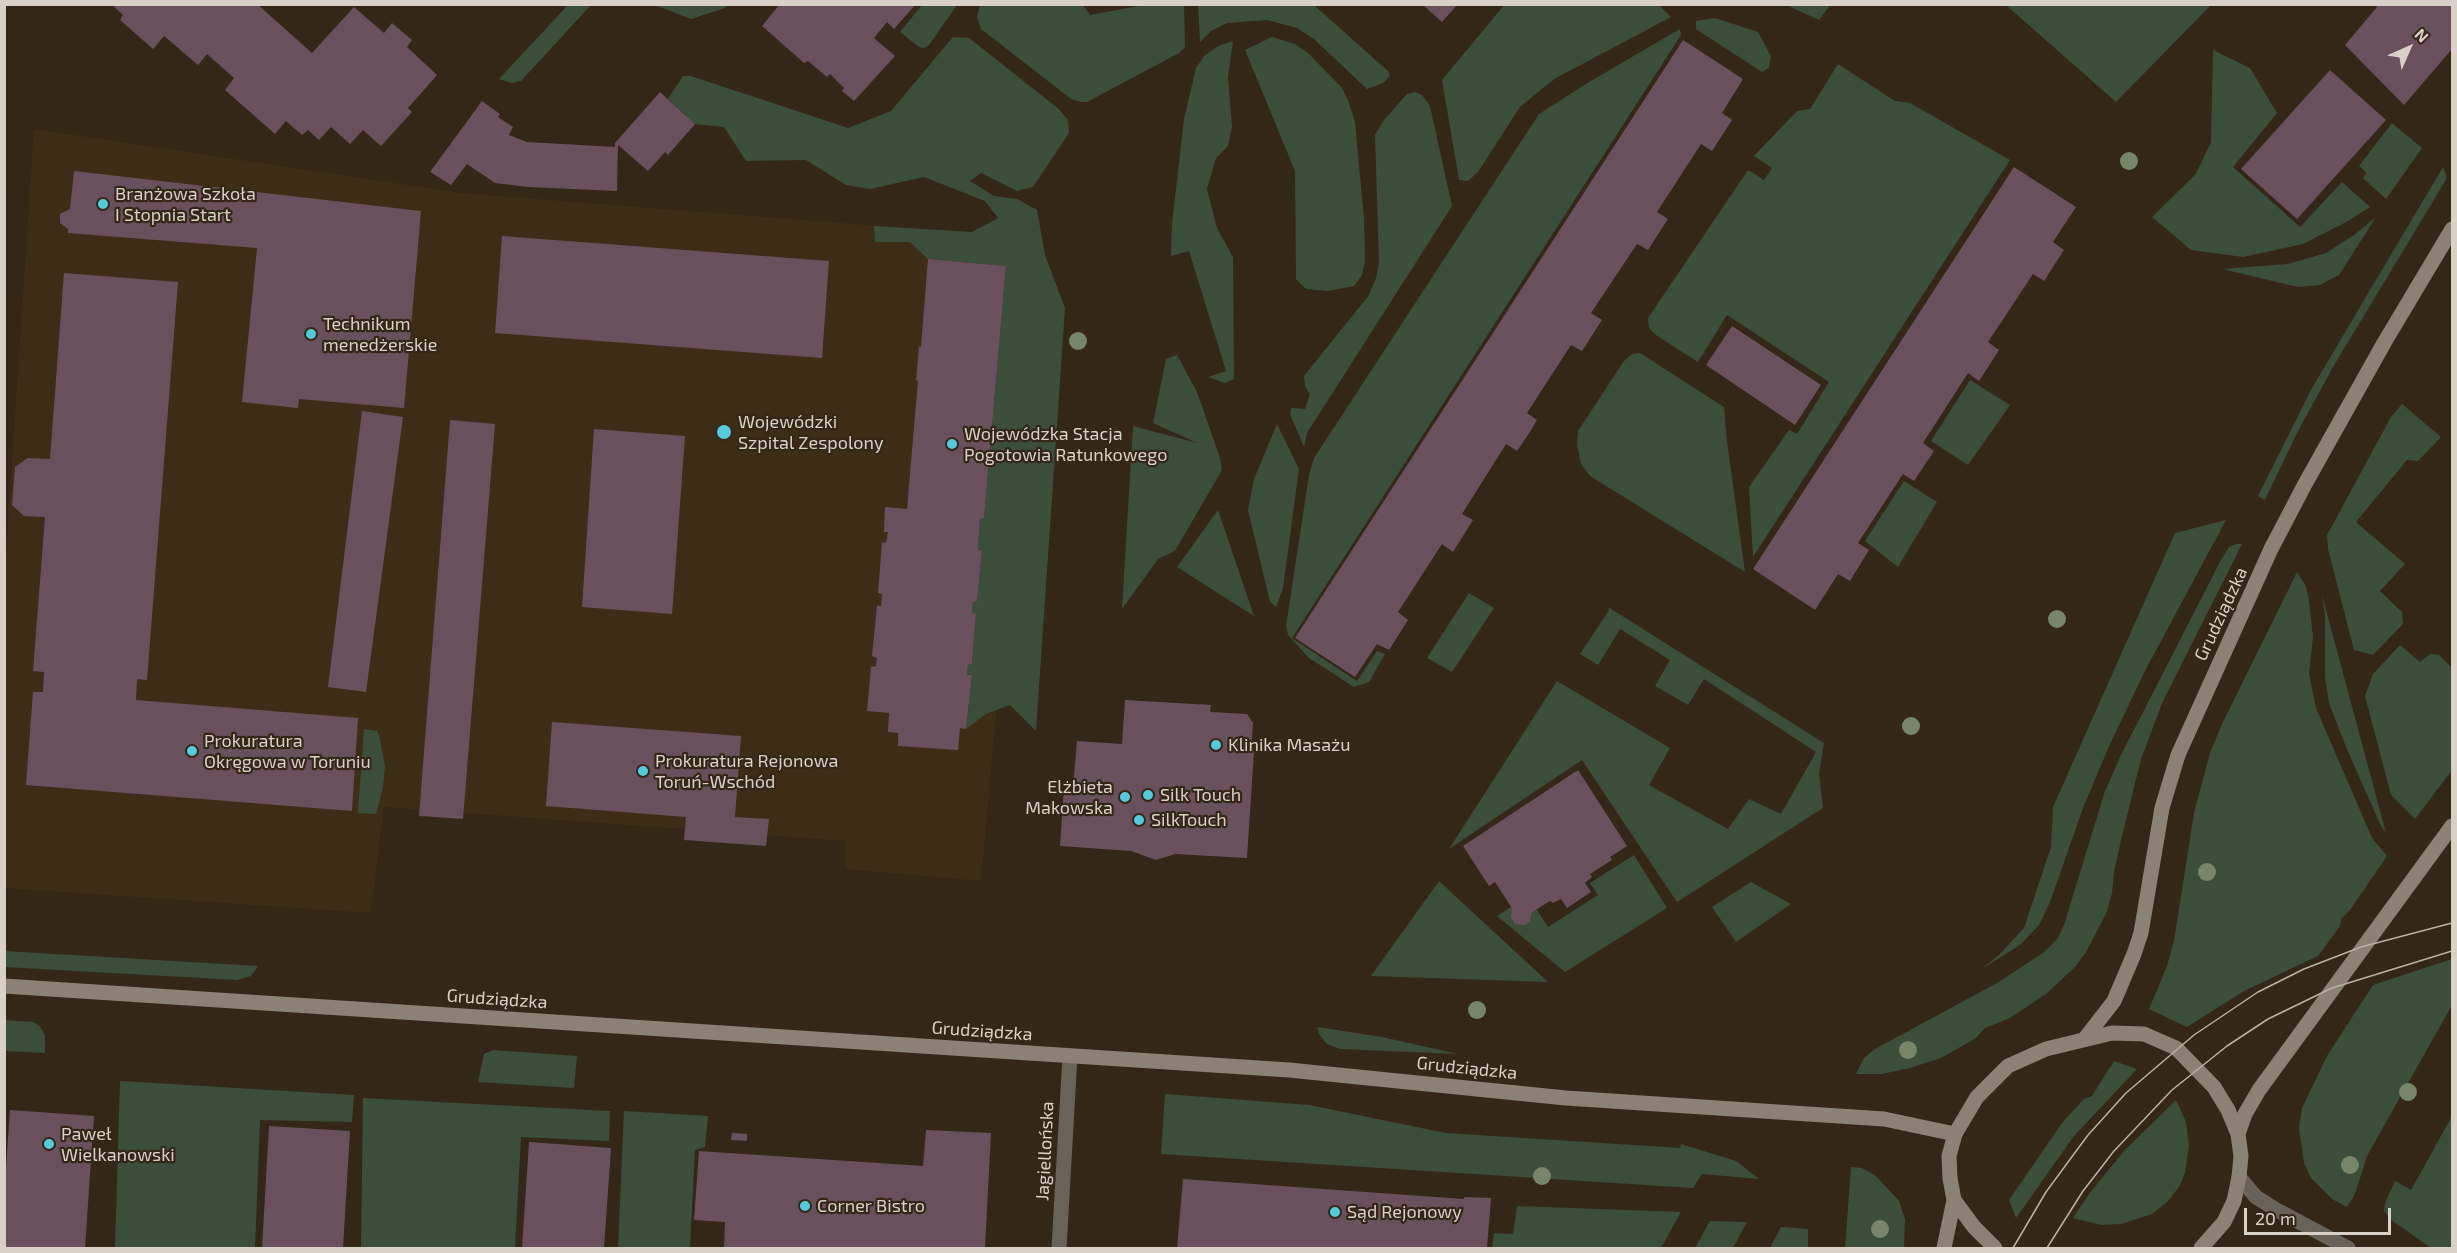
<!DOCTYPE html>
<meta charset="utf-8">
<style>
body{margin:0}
#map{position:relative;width:2457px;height:1253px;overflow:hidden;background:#342717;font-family:"Exo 2",sans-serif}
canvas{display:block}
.frame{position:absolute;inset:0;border:6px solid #d9d1c7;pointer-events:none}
.north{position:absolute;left:2379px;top:18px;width:60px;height:60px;-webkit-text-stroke:4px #342717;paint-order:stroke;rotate:45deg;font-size:16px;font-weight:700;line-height:24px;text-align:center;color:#d9d1c7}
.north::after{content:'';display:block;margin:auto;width:21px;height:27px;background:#d9d1c7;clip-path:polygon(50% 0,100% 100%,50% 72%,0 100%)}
.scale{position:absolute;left:2244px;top:1208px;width:147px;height:27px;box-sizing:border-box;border:3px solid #d9d1c7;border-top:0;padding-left:8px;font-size:18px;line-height:21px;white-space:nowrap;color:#d9d1c7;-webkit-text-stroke:4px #342717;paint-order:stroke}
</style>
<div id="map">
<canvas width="2457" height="1253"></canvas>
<div class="frame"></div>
<div class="north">N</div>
<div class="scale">20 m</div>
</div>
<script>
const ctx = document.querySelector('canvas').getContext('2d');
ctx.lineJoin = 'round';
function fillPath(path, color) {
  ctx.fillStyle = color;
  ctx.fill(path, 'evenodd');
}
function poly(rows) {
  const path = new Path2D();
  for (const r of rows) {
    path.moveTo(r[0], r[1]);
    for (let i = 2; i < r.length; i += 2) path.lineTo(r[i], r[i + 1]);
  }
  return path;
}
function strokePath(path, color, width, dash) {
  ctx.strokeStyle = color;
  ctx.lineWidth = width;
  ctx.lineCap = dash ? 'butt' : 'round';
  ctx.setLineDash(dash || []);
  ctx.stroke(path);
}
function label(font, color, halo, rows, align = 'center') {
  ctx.font = font + ' "Exo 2",sans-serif';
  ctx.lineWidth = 4.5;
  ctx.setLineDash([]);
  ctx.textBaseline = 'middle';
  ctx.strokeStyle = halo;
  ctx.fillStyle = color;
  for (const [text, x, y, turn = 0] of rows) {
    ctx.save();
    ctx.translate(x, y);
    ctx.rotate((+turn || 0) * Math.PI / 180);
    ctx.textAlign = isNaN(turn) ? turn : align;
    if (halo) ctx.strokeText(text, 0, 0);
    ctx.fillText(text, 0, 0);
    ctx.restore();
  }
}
const built = poly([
 [34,129,461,193,1032,238,996,714,981,881,845,869,845,841,384,807,371,913,5,888,5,569]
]);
const green = poly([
 [1505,4,1659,5,1671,17,1556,78,1538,92,1520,107,1478,172,1468,181,1459,180,1442,80],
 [568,5,591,5,521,81,512,83,499,79],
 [655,5,728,5,725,8,691,19],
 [922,5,957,5,929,45,924,48,919,47,900,32],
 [980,5,1083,5,1090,15,1144,5,1184,5,1185,47,1179,53,1087,102,1081,102,1071,99,981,29,977,17],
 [1198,5,1314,5,1389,72,1390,76,1383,83,1367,89,1314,39,1297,28,1267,20,1227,23,1211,31,1200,42],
 [1786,5,1830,5,1819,20],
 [2006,5,2211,5,2116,102],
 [1715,18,1758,32,1771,56,1769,68,1762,72,1696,29,1696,21],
 [1680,29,1681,35,1292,638,1357,681,1377,651,1385,654,1369,682,1354,687,1309,658,1288,635,1286,626,1309,475,1314,458,1539,114,1589,82],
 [953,37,969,38,1059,109,1068,120,1069,133,1033,187,1017,191,981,173,970,181,994,196,1017,199,1037,210,1045,255,1065,308,1036,731,1010,705,986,714,966,729,972,676,967,674,968,665,972,664,976,615,972,613,973,602,977,601,982,551,978,550,980,519,984,518,1006,266,928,259,910,242,875,242,874,226,972,232,998,218,985,201,924,177,870,189,846,185,806,160,746,161,724,127,695,124,668,99,683,76,691,76,848,128,891,111],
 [1272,37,1295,44,1308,53,1342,88,1349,103,1355,122,1364,219,1365,261,1362,275,1354,286,1328,291,1306,289,1296,279,1295,171,1245,50],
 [1233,41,1228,77,1232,127,1228,146,1216,158,1207,189,1217,228,1233,257,1234,379,1225,383,1208,377,1226,371,1189,251,1171,256,1172,224,1184,119,1196,68,1204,56,1218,46],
 [2213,50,2250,68,2277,113,2233,167,2300,227,2342,182,2370,207,2348,221,2303,244,2243,257,2191,250,2152,217,2196,174,2211,142],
 [1838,64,1895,101,1910,103,2010,160,1753,557,1749,487,1789,430,1797,434,1829,382,1727,315,1698,362,1656,335,1649,328,1648,318,1748,170,1764,180,1772,168,1754,156,1797,111,1810,109],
 [1415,92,1422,95,1430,106,1452,206,1307,433,1304,447,1290,414,1291,408,1305,409,1310,394,1305,386,1304,376,1369,295,1376,278,1379,262,1375,135,1384,120,1407,94],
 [2392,123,2422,148,2386,199,2363,178,2367,173,2359,166],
 [2443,167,2447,178,2333,367,2298,431,2265,500,2258,496,2312,388],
 [2376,217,2339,275,2320,285,2298,287,2222,269,2288,264,2326,253,2354,235],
 [1640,353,1724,407,1727,442,1745,572,1590,476,1581,464,1577,445,1578,431,1624,361,1632,354],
 [1177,355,1197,392,1220,458,1222,470,1175,551,1158,559,1122,609,1133,426,1197,443,1153,423,1166,359],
 [1970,380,2010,405,1968,465,1931,441],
 [2402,404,2441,437,2418,461,2407,460,2356,522,2405,564,2380,591,2402,612,2403,624,2373,655,2354,650,2328,549,2327,535,2391,417],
 [1277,424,1299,469,1283,588,1276,607,1270,602,1248,510,1254,479],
 [1904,481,1937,502,1898,567,1865,541],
 [1218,510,1254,616,1177,567],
 [2226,520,2146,669,2110,744,2083,808,2050,902,2039,925,2020,945,1980,970,1998,956,2024,928,2051,847,2053,807,2175,533],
 [2236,544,2242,544,2163,701,2141,759,2122,836,2114,872,2112,893,2106,914,2086,952,2075,967,2046,994,2010,1018,1985,1028,1976,1038,1941,1058,1910,1068,1882,1074,1856,1074,1864,1058,1875,1049,1997,983,2043,953,2058,938,2064,925,2105,791,2121,755,2221,560,2229,547],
 [2297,572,2306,586,2309,601,2313,637,2309,673,2316,708,2372,838,2387,856,2350,910,2341,919,2340,926,2318,956,2244,991,2187,1027,2149,1009,2167,966,2174,941,2194,813,2210,753,2222,724],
 [1469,593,1494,608,1452,672,1427,658],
 [2322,595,2386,833,2381,826,2346,747,2329,703,2325,678,2325,615],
 [1608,607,1824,743,1819,774,1823,808,1677,902,1582,760,1449,849,1557,681,1670,748,1649,785,1728,829,1749,799,1781,814,1816,752,1704,679,1688,705,1655,686,1670,660,1620,629,1598,665,1580,654,1609,610],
 [2400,645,2420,662,2430,654,2439,655,2452,668,2452,770,2415,819,2391,795,2365,696,2373,674],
 [364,729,377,731,379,735,385,766,383,787,376,814,358,813],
 [1634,855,1667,908,1565,972,1497,916,1528,896,1548,927,1598,895,1590,883],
 [1439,881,1548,982,1371,976],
 [1751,882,1791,904,1736,942,1712,907],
 [4,951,5,951,258,966,251,976,237,980,5,967],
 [2452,959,2452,1005,2367,1156,2355,1194,2347,1207,2332,1199,2311,1178,2304,1163,2299,1128,2302,1108,2327,1056,2373,985],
 [4,1020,33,1022,39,1025,45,1035,45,1053,5,1051],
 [1317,1027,1382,1037,1458,1054,1340,1049,1327,1044,1319,1034],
 [493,1050,577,1056,574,1088,478,1082,484,1054],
 [2114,1061,2137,1069,2074,1136,2016,1218,2009,1200,2062,1123,2084,1099,2092,1096],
 [120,1081,354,1095,352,1122,260,1120,255,1248,115,1248],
 [1165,1094,1309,1105,1446,1133,1680,1148,1681,1144,1736,1161,1759,1179,1702,1174,1693,1188,1161,1154],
 [363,1098,610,1111,609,1141,521,1137,515,1248,361,1248],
 [2176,1100,2186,1122,2189,1146,2185,1173,2179,1187,2167,1202,2152,1214,2121,1224,2101,1225,2073,1218,2089,1194,2124,1151],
 [624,1111,708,1116,705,1147,695,1150,690,1248,618,1248],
 [2452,1116,2452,1248,2431,1248,2390,1219,2384,1211,2385,1203,2395,1181,2411,1190],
 [1851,1167,1862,1168,1876,1176,1899,1201,1905,1219,1904,1248,1845,1248],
 [1517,1206,1681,1212,1661,1248,1492,1248,1494,1233,1513,1234],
 [1710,1221,1747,1222,1733,1248,1695,1248],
 [1781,1227,1808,1229,1808,1248,1770,1248]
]);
const building = poly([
 [111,4,257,4,312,53,354,7,384,33,392,23,412,40,407,47,437,75,408,108,412,112,381,146,363,130,350,144,331,127,319,140,308,130,302,135,286,121,275,134,225,90,234,78,207,54,198,65,164,36,153,49,120,20,123,15],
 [780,4,916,4,894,29,887,22,874,38,895,56,854,101,842,91,844,88,830,74,827,77,808,61,804,63,762,26],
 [1422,4,1458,4,1442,22],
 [2375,5,2452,5,2452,49,2404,105,2345,45,2377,7],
 [1683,40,1743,79,1722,113,1732,120,1712,151,1701,144,1657,212,1668,219,1648,250,1637,244,1591,313,1602,320,1582,351,1571,345,1527,413,1537,420,1530,432,1517,451,1506,444,1462,514,1473,520,1453,552,1442,544,1398,612,1408,620,1389,650,1377,644,1355,677,1295,638],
 [2330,70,2386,120,2297,219,2241,169],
 [660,92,695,124,668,155,665,152,648,171,618,145,617,191,528,187,495,183,467,164,451,185,430,172,482,101,500,114,498,117,513,127,509,135,527,142,615,147,615,143],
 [2014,167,2076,207,2053,242,2064,250,2044,281,2033,274,1988,342,1999,350,1979,381,1968,373,1923,443,1934,451,1914,481,1903,474,1858,543,1869,550,1850,581,1838,574,1815,610,1753,569],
 [74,171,421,211,404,408,299,399,298,408,242,402,257,248,68,233,68,229,60,223,60,214,70,209],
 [502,236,829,261,822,358,495,333],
 [928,259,1006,266,984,518,980,519,978,550,982,551,977,601,973,602,972,613,976,614,972,664,968,665,967,675,972,675,966,729,960,728,958,750,898,746,898,733,888,732,889,713,867,711,871,667,876,666,877,658,872,656,877,606,881,606,882,594,878,593,882,542,886,543,888,532,884,532,885,507,907,509,918,381,916,380,919,347,921,347],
 [64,273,178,282,147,680,137,679,136,700,358,718,352,811,26,785,33,692,43,692,44,672,33,671,45,517,24,516,12,505,15,467,28,458,50,459],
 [1732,326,1821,385,1795,425,1706,365],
 [362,411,403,417,366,692,328,687],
 [450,420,495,424,463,819,419,816],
 [594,429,685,436,672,614,582,607],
 [1125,700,1211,705,1210,712,1247,714,1253,723,1251,751,1254,751,1247,858,1175,854,1156,860,1131,851,1060,846,1064,788,1073,788,1077,741,1122,744],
 [552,722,741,736,735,817,769,819,766,846,684,840,686,817,546,806],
 [1578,770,1627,846,1610,857,1612,860,1590,874,1592,877,1585,883,1591,892,1567,908,1561,899,1553,903,1550,901,1531,913,1530,921,1525,925,1515,924,1511,917,1512,908,1495,882,1489,886,1463,846],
 [10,1110,94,1116,85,1248,6,1248,4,1197],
 [269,1126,350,1131,343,1248,262,1248],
 [926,1130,991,1133,985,1248,724,1248,725,1222,694,1220,699,1151,923,1166],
 [732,1133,747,1134,747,1141,731,1140],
 [529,1142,611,1148,604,1248,522,1248],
 [1183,1179,1464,1199,1464,1197,1491,1198,1487,1248,1177,1248]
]);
const street = poly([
 [2239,1177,2256,1197,2275,1209,2348,1248],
 [1059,1248,1070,1056]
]);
const secondary = poly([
 [4,986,1289,1070,1566,1098,1884,1119,1955,1134],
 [2086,1037,2114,1001,2134,954,2141,933,2162,808,2178,755,2206,693,2271,549,2305,484,2384,343,2452,229],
 [2238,1134,2245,1114,2259,1090,2452,826],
 [1944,1248,1954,1200],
 [1995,1248,1974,1227,1954,1200,1950,1178,1949,1156,1955,1134,1977,1097,2008,1066,2046,1049,2112,1033,2144,1034,2176,1048,2214,1087,2228,1110,2238,1134,2241,1156,2239,1177,2234,1201,2224,1222,2201,1248]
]);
const tram = poly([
 [2013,1248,2046,1192,2088,1135,2126,1093,2194,1035,2258,992,2304,969,2361,947,2452,923],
 [2047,1248,2083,1191,2114,1151,2172,1090,2227,1046,2268,1019,2332,988,2452,951]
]);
const trees = [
 [2129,161],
 [1078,341],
 [2057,619],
 [1911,726],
 [2207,872],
 [1477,1010],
 [1908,1050],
 [2408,1092],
 [2350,1165],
 [1542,1176],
 [1880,1229]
];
const markers = [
 [103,204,6,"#54cadd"],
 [311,334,6,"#54cadd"],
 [724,432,8,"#54cadd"],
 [952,444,6,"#54cadd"],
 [1216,745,6,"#54cadd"],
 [192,751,6,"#54cadd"],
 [643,771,6,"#54cadd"],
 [1148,795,6,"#54cadd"],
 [1125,797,6,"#54cadd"],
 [1139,820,6,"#54cadd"],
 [49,1144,6,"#54cadd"],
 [805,1206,6,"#54cadd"],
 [1335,1212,6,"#54cadd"]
];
const poiNames = [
 ["Branżowa Szkoła",115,194],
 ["I Stopnia Start",115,215],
 ["Technikum",323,324],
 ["menedżerskie",323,345],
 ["Wojewódzki",738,422],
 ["Szpital Zespolony",738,443],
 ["Wojewódzka Stacja",964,434],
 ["Pogotowia Ratunkowego",964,455],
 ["Prokuratura",204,741],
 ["Okręgowa w Toruniu",204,762],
 ["Klinika Masażu",1228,745],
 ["Prokuratura Rejonowa",655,761],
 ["Toruń-Wschód",655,782],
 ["Elżbieta",1113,787,"right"],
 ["Makowska",1113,808,"right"],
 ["Silk Touch",1160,795],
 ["SilkTouch",1151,820],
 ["Paweł",61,1134],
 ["Wielkanowski",61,1155],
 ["Corner Bistro",817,1206],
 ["Sąd Rejonowy",1347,1212]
];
const streetNames = [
 ["Grudziądzka",2221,614,-65],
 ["Grudziądzka",497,999,4],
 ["Grudziądzka",982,1031,4],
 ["Grudziądzka",1467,1068,6],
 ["Jagiellońska",1045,1151,-87]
];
fillPath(built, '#3e2d16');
fillPath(green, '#3b4e3a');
fillPath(building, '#6a505d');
strokePath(street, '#686259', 15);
strokePath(secondary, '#8b8174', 15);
strokePath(tram, '#bab1a5', 1.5);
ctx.fillStyle = '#778668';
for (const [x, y] of trees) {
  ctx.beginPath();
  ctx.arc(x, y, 9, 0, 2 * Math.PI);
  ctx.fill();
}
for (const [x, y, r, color] of markers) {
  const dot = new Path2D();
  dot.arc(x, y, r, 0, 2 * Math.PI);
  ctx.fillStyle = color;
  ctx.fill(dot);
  strokePath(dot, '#342717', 2);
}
label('18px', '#d9d1c7', '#342717', poiNames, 'left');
label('18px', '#d9d1c7', '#342717', streetNames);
</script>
